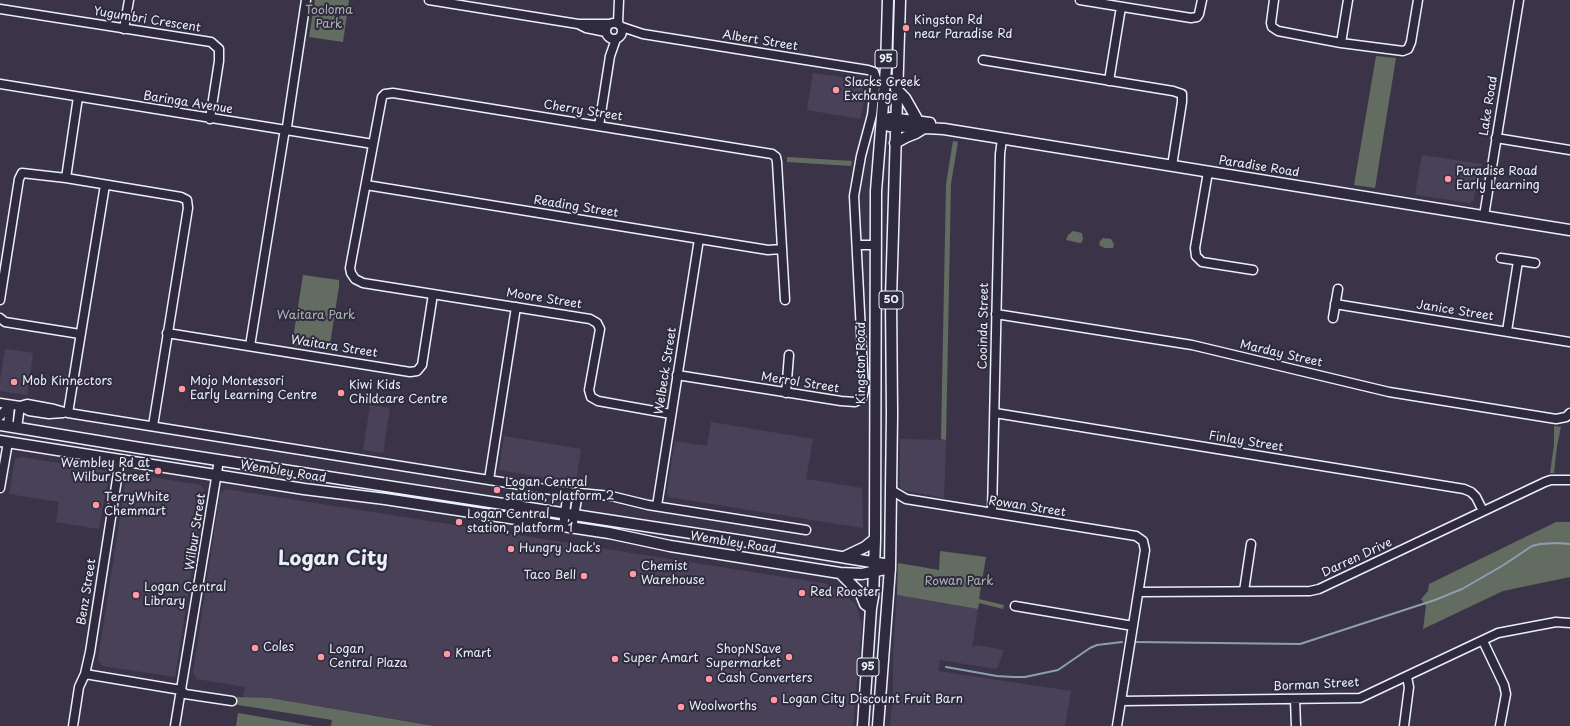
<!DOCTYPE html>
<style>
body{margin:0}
canvas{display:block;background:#3b3449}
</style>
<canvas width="1570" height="726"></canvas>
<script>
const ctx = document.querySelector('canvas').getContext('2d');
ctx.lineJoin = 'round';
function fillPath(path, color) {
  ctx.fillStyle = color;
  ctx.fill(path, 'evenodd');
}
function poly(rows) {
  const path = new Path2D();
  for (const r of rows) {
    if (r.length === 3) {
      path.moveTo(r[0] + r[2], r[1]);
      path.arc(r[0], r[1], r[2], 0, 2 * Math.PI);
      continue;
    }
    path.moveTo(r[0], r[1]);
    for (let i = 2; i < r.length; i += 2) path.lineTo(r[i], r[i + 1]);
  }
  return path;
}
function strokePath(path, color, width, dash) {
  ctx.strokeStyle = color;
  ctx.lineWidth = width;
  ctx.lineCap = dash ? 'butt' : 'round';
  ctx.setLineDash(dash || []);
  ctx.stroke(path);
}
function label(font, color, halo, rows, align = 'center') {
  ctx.font = font + ' "Playpen Sans",sans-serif';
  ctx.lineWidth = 4;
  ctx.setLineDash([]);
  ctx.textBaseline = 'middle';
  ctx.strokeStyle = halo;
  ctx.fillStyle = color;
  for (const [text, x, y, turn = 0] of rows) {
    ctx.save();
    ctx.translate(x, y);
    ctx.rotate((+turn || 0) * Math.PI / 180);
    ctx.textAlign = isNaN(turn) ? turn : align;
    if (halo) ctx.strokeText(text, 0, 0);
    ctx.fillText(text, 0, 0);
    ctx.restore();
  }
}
const built = poly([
 [813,73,869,81,860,119,807,110],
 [1422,155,1482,164,1473,201,1470,203,1415,195],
 [5,349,33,353,27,395,0,391,0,381],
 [370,405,390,408,383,453,363,450],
 [711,422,813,439,806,479,862,488,863,528,668,497,667,492,675,441,707,446],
 [504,436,581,449,576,483,499,470],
 [900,439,946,440,944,498,903,490,900,486],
 [21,457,107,471,109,474,99,529,56,522,59,502,9,494,15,459],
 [130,474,201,485,204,489,175,677,102,666,98,660,126,479],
 [226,489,828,584,855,603,862,624,853,726,485,726,478,725,478,726,436,726,270,698,243,698,245,687,197,679,193,673,220,494],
 [897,595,978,609,972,649,976,645,1004,650,997,669,940,660,938,671,1071,691,1065,726,890,726,893,692,893,652]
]);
const green = poly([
 [315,0,349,0,343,42,309,37],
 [1376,56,1396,58,1375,188,1354,185],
 [953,141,958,142,951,184,946,440,941,439,946,184],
 [787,157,852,161,851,166,787,162],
 [1073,231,1082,233,1083,238,1082,242,1080,243,1066,240,1068,235],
 [1103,238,1111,239,1114,244,1113,248,1105,248,1099,245,1100,241],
 [303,275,339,280,339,286,329,351,292,345],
 [1554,426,1561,427,1557,446,1554,473,1550,473,1554,445],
 [1556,522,1570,522,1570,577,1503,591,1423,629,1426,606,1421,599,1428,591,1429,584],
 [940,551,986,557,979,599,1004,605,1003,609,979,603,978,609,897,595,898,563,939,570],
 [233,697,270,698,434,726,331,726,332,720,232,704],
 [238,713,314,726,236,726]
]);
const stream = poly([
 [1135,642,1300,644,1435,600,1462,589,1502,566,1532,546,1540,544,1557,543,1570,544],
 [946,667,997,676,1013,677,1025,677,1058,670,1090,648,1097,645,1122,642]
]);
const minor = poly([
 [429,0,578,24,609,24],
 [1080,0,1191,18,1197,17,1199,14,1202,0],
 [1274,0,1271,23,1272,27,1278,31,1341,43,1403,51,1408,49,1411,42,1418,0],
 [0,9,211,42,219,49,219,61,210,119],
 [614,31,8],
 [618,23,619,0],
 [580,25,586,28,606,32],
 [622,27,643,34,868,70,874,72,876,78,872,115,861,156,854,196,864,390,862,398,855,402,841,401,677,375],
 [124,29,129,0],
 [1341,43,1348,0],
 [983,60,1173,91,1182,94,1182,102,1172,166],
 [1109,81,1121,7],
 [0,84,373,144],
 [599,126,610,56,616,39],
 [1496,138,1570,150],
 [1208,172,1195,248,1196,256,1202,262,1253,270],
 [66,178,78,97],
 [366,185,768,250,782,249],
 [1484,216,1519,0],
 [857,245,875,245],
 [1501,258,1535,263],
 [0,300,19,179,22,173,66,178,181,197,187,200,188,208,153,426],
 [1335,304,1570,342],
 [996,314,1192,345,1389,392,1556,419,1566,417,1570,413],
 [0,318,5,322,80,334],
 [1333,318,1338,289],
 [1507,331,1518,261],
 [167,333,410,372,417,371,422,365,433,294],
 [250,346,284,135,287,127,289,113,306,0],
 [786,393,789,355],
 [0,403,20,406,29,411,49,414,63,413],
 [20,406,27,404,54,409,68,413,558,491,611,496,648,505,806,530],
 [68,413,105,185],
 [995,413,1464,489,1471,492,1476,497,1483,511],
 [671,414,598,401,591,397,589,390,600,329,597,323,590,319,363,283,355,279,351,273,350,268,382,97,385,94,393,93,772,154,776,157,777,162,785,300],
 [0,416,10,405],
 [8,426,10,405],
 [17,428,20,406],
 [489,480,516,307],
 [0,488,8,442],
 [891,490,906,499,1136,536,1143,541,1145,550,1117,726],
 [657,506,699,239],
 [992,513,1000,154,1002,139],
 [563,526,568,492],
 [572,528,578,493],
 [1244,591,1251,544],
 [1139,592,1310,591,1319,589,1545,482,1551,480,1570,480],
 [1015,606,1133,626],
 [1483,641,1504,685,1506,694,1500,726],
 [85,674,181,690,185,694,232,701],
 [1295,699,1296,726],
 [1121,701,1360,698,1498,633,1556,622,1570,623],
 [73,726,79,687,85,674,90,652,120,460],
 [175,726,219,460],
 [1404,726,1409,687,1407,677]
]);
const major = poly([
 [896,89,905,98,918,121],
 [890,118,930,123],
 [889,126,944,129,1570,230],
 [895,143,906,137,916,133,924,128],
 [0,425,140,448,743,541,890,565],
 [0,441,304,489,385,499,609,533,670,546,840,573,862,574,890,568],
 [844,557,865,547,875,539],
 [840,573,861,594,865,604,871,608],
 [863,726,871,608,873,597,875,539,876,191,886,67,888,0],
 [878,726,890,568,892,414,891,298,900,0]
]);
const markers = [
 [906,28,4,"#ff9aa2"],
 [836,90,4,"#ff9aa2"],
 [1448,179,4,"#ff9aa2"],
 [14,382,4,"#ff9aa2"],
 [182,389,4,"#ff9aa2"],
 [341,393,4,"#ff9aa2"],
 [158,471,4,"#ff9aa2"],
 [497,490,4,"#ff9aa2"],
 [96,505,4,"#ff9aa2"],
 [459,522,4,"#ff9aa2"],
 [511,549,4,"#ff9aa2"],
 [633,574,4,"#ff9aa2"],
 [584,576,4,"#ff9aa2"],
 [802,593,4,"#ff9aa2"],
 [136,595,4,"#ff9aa2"],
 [255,648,4,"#ff9aa2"],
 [447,654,4,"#ff9aa2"],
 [321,657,4,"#ff9aa2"],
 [789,657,4,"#ff9aa2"],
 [615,659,4,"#ff9aa2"],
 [709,679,4,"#ff9aa2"],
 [774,700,4,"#ff9aa2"],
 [681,707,4,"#ff9aa2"]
];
const shields = [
 [886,59,22],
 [891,300,24],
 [868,667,22]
];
const shieldNames = [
 ["95",886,59],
 ["50",891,300],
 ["95",868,667]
];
const parkNames = [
 ["Tooloma",329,11],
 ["Park",329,25],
 ["Waitara Park",316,316],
 ["Rowan Park",959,582]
];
const streetNames = [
 ["Yugumbri Crescent",147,20,9],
 ["Albert Street",760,41,9],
 ["Baringa Avenue",188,103,9],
 ["Lake Road",1489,106,-81],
 ["Cherry Street",583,111,9],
 ["Paradise Road",1259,167,9],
 ["Reading Street",576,207,9],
 ["Moore Street",544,299,9],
 ["Janice Street",1455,311,9],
 ["Cooinda Street",984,326,-89],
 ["Waitara Street",334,347,9],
 ["Marday Street",1281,354,13],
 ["Kingston Road",862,363,-90],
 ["Welbeck Street",666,371,-81],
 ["Merrol Street",800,383,9],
 ["Finlay Street",1246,442,9],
 ["Wembley Road",283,472,9],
 ["Rowan Street",1027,507,9],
 ["Wilbur Street",196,532,-81],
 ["Wembley Road",733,543,9],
 ["Darren Drive",1357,558,-25],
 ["Benz Street",87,592,-81],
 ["Borman Street",1316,685,-3]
];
const poiNames = [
 ["Kingston Rd",914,21],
 ["near Paradise Rd",914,35],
 ["Slacks Creek",844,83],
 ["Exchange",844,97],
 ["Paradise Road",1456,172],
 ["Early Learning",1456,186],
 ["Mob Kinnectors",22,382],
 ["Mojo Montessori",190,382],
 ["Early Learning Centre",190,396],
 ["Kiwi Kids",349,386],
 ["Childcare Centre",349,400],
 ["Wembley Rd at",150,464,"right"],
 ["Wilbur Street",150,478,"right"],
 ["Logan Central",505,483],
 ["station, platform 2",505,497],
 ["TerryWhite",104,498],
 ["Chemmart",104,512],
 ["Logan Central",467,515],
 ["station, platform 1",467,529],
 ["Hungry Jack's",519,549],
 ["Chemist",641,567],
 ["Warehouse",641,581],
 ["Taco Bell",576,576,"right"],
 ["Logan Central",144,588],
 ["Library",144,602],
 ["Red Rooster",810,593],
 ["Coles",263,648],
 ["Logan",329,650],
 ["Central Plaza",329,664],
 ["ShopNSave",781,650,"right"],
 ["Supermarket",781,664,"right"],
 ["Kmart",455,654],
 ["Super Amart",623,659],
 ["Cash Converters",717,679],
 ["Logan City Discount Fruit Barn",782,700],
 ["Woolworths",689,707]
];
const townNames = [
 ["Logan City",333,559]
];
fillPath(built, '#494158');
fillPath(green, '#626c60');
strokePath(stream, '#8d9ead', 2);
strokePath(minor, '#e8f1f8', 11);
strokePath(major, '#e8f1f8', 13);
strokePath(minor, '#2f2a3d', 8);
strokePath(major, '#2f2a3d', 10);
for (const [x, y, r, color] of markers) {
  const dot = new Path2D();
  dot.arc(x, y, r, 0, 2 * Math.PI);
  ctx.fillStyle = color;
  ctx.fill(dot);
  strokePath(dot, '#2f2a3d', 1.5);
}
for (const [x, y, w] of shields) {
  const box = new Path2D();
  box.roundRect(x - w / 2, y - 9, w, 18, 3);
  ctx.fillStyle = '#2f2a3d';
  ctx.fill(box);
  strokePath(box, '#e8f1f8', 1);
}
label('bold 11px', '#e8f1f8', null, shieldNames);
label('12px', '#acb5b4', '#2f2a3d', parkNames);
label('12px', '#e8f1f8', '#2f2a3d', streetNames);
label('12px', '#e8f1f8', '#2f2a3d', poiNames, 'left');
label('bold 20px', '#e8f1f8', '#2f2a3d', townNames);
</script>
